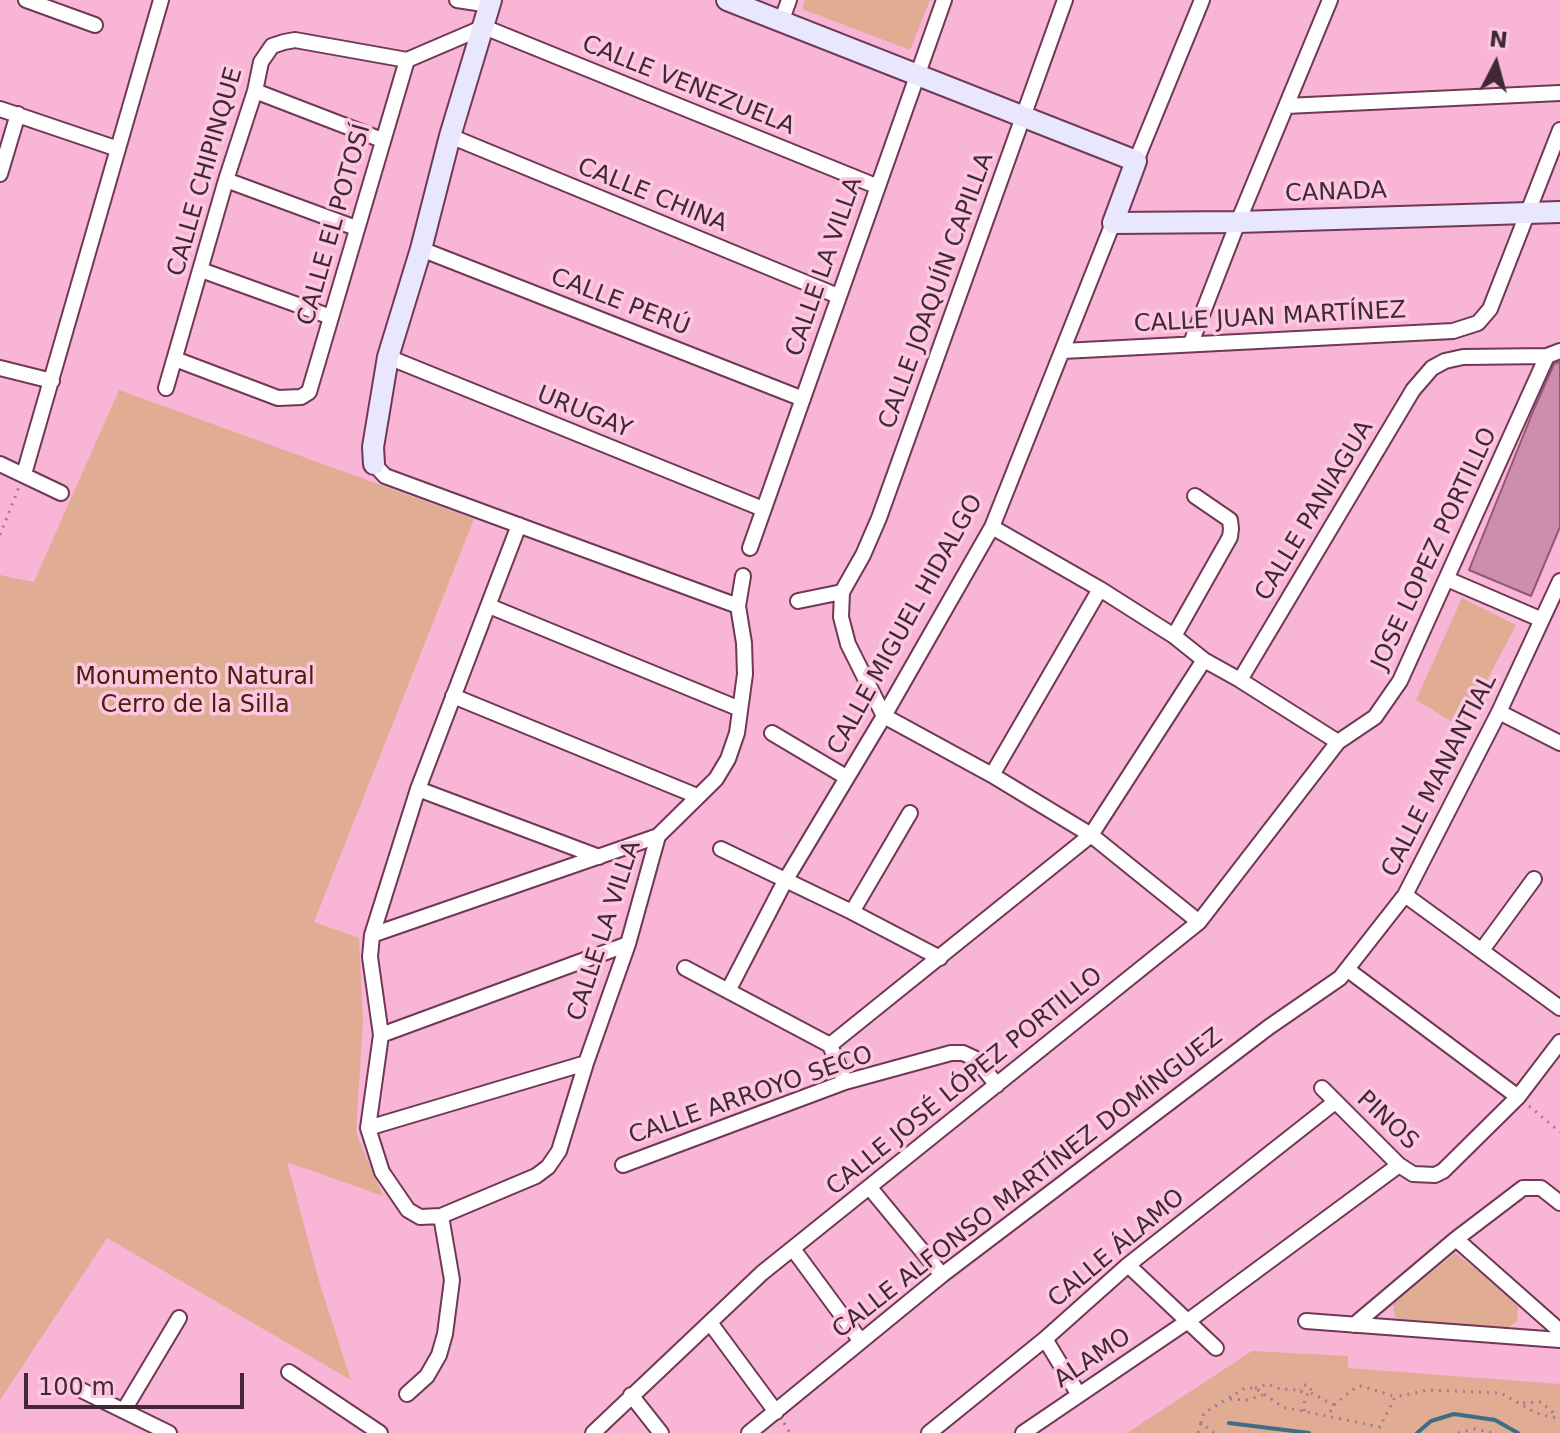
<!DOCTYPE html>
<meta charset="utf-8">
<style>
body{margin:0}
#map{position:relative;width:1560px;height:1433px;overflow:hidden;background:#f8b5d6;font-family:"DejaVu Sans",sans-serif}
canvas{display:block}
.north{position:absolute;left:1456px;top:24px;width:80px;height:80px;-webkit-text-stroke:6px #fdc7e1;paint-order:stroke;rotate:6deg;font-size:22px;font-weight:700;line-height:32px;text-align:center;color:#412835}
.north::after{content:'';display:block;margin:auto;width:28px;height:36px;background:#412835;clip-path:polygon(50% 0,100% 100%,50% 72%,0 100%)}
.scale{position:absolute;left:24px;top:1373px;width:220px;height:36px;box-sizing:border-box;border:4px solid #412835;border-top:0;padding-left:10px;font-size:24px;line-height:28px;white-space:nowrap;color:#412835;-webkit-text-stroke:6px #fdc7e1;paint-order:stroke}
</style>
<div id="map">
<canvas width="1560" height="1433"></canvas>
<div class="north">N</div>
<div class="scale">100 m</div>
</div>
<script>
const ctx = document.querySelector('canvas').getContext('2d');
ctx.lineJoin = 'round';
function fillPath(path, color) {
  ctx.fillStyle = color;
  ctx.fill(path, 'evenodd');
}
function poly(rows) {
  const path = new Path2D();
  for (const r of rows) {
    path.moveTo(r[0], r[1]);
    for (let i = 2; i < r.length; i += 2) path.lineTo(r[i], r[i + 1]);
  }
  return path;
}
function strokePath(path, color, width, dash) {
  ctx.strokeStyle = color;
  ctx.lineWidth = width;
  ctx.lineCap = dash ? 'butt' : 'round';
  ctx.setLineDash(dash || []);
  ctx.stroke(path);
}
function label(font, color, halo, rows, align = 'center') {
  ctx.font = font + ' "DejaVu Sans",sans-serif';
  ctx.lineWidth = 7;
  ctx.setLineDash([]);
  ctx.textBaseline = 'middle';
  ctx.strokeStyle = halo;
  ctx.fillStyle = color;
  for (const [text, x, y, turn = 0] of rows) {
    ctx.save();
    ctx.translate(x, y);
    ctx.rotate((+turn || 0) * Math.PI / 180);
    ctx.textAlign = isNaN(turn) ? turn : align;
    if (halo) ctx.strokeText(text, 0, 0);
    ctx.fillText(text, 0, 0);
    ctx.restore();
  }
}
const green = poly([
 [805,0,930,0,910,50,802,9],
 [119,390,474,519,314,922,359,938,363,1022,356,1133,383,1196,287,1162,321,1288,351,1380,107,1238,0,1400,0,575,34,582],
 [1462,598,1516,625,1462,728,1416,700],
 [1455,1253,1514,1299,1518,1307,1517,1321,1508,1328,1405,1321,1395,1317,1393,1304],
 [1252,1351,1348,1356,1348,1368,1560,1384,1560,1433,1127,1433]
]);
const stream = poly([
 [1229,1423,1309,1433],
 [1417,1433,1431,1421,1454,1414,1495,1420,1518,1433]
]);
const building = poly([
 [1560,362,1560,527,1531,596,1469,570,1534,409,1554,364,1560,362]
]);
const path = poly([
 [0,535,19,487],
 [1529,1106,1560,1132],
 [1255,1388,1267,1384,1280,1389,1300,1390,1305,1396,1312,1391,1308,1385,1304,1385,1300,1390],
 [1311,1393,1334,1405,1329,1414],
 [1230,1399,1248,1400,1265,1394],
 [1523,1403,1541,1402,1557,1416],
 [1334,1405,1352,1390,1361,1386,1393,1396],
 [1304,1411,1305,1396],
 [784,1423,790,1433],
 [1198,1433,1201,1423],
 [1214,1433,1201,1423,1204,1413,1245,1388,1255,1388,1283,1407,1380,1427,1395,1397,1428,1390,1501,1393,1536,1413,1560,1419],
 [1458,1433,1475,1429,1493,1433]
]);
const street = poly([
 [26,0,95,25],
 [457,0,490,5],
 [781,22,789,0],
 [255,91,382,140],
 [1286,106,1560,93],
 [0,109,118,149],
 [450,136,838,296],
 [1136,161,1202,0],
 [0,174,18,114],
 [226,180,356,228],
 [421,249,803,399],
 [201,270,331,317],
 [1191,343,1238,222,1330,0],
 [1063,351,1453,331,1478,323,1490,309,1560,130],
 [388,357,763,509],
 [175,359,278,398,301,397,309,392,407,60],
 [0,368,52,381],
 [166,388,226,180,255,91,261,62,272,46,284,42,295,40,407,60,484,27,876,186],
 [0,464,61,493],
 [374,464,385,476,738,606],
 [24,474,161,0],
 [519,525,418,789,372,935,370,957,381,1035,368,1128,382,1172,408,1210,420,1217,441,1216,536,1176,548,1167,559,1151,586,1063,628,944,658,836,716,779,728,759,737,733,745,674,744,643,738,606,743,576],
 [992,527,1100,589,1174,636,1204,660,1240,680,1338,742],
 [750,548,944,0],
 [1447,579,1540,619],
 [842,592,863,555,879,518,1065,0],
 [798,601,842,592,841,617,848,644,884,716,992,775,1091,835,1199,922],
 [489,606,740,709],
 [1174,636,1230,537,1231,529,1230,520,1195,496],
 [1240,680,1413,390,1432,368,1445,361,1463,357,1547,356,1560,351],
 [453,696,697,796],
 [1499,712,1560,743],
 [772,733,846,777],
 [992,775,1100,589],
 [418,789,599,857],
 [721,849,852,912,940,958],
 [1405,895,1560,1008],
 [852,912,910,813],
 [372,935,658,836],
 [1482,950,1534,879],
 [685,968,830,1045,845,1082],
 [1348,970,1518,1097],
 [728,991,785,881,884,716,992,527,1113,223],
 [381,1035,628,944],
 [830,1045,1091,835,1204,660],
 [1322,1088,1399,1165,1413,1174,1435,1175,1443,1171,1518,1097,1560,1042],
 [368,1128,586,1063],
 [623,1165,845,1082,951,1053,963,1053,976,1059,997,1085],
 [870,1188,942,1275],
 [1456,1239,1560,1331],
 [793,1249,860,1340],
 [1128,1265,1216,1348],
 [1306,1321,1560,1340],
 [711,1324,776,1412],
 [1354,1325,1456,1239,1523,1188,1541,1188,1560,1203],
 [1045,1339,1079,1395],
 [289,1372,380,1433],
 [79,1389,169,1433],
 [407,1394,427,1376,439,1355,445,1334,452,1280,441,1216],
 [631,1395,661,1433],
 [124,1410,179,1318],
 [593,1433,762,1273,1199,922,1338,742,1375,717,1400,681,1547,356],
 [749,1433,942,1275,1269,1027,1340,978,1405,895,1499,712,1560,581],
 [929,1433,1045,1339,1128,1265,1335,1102],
 [1023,1433,1188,1321,1399,1165]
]);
const secondary = poly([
 [727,0,1136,161,1113,223,1238,222,1560,212],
 [374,464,373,447,388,357,421,249,450,136,491,0]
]);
const streetNames = [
 ["CALLE VENEZUELA",688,86,22],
 ["CALLE CHIPINQUE",206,172,-74],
 ["CANADA",1336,193,-2],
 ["CALLE CHINA",652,196,22],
 ["CALLE EL POTOSÍ",335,225,-74],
 ["CALLE LA VILLA",825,267,-71],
 ["CALLE JOAQUÍN CAPILLA",937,291,-70],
 ["CALLE PERÚ",620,303,21],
 ["CALLE JUAN MARTÍNEZ",1270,318,-3],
 ["URUGAY",584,413,22],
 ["CALLE PANIAGUA",1315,511,-59],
 ["JOSE LOPEZ PORTILLO",1435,549,-65],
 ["CALLE MIGUEL HIDALGO",906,625,-61],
 ["CALLE MANANTIAL",1440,776,-63],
 ["CALLE LA VILLA",605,931,-72],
 ["CALLE JOSÉ LÓPEZ PORTILLO",965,1082,-39],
 ["CALLE ARROYO SECO",751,1096,-19],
 ["PINOS",1387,1121,43],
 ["CALLE ALFONSO MARTÍNEZ DOMÍNGUEZ",1028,1184,-38],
 ["CALLE ÁLAMO",1117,1249,-40],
 ["ALAMO",1093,1359,-34]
];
const parkNames = [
 ["Monumento Natural",195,678],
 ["Cerro de la Silla",195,706]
];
fillPath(green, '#e0ac93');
strokePath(stream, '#3f6d86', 4);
fillPath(building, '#cd8eae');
strokePath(building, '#925776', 2);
strokePath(street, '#6f3856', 18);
strokePath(secondary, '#6f3856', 24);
strokePath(path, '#a97890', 3, [2, 6]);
strokePath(street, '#fff', 14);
strokePath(secondary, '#e9e7fd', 20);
label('24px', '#412835', '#fdc7e1', streetNames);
label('24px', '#492109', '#fdc7e1', parkNames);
</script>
